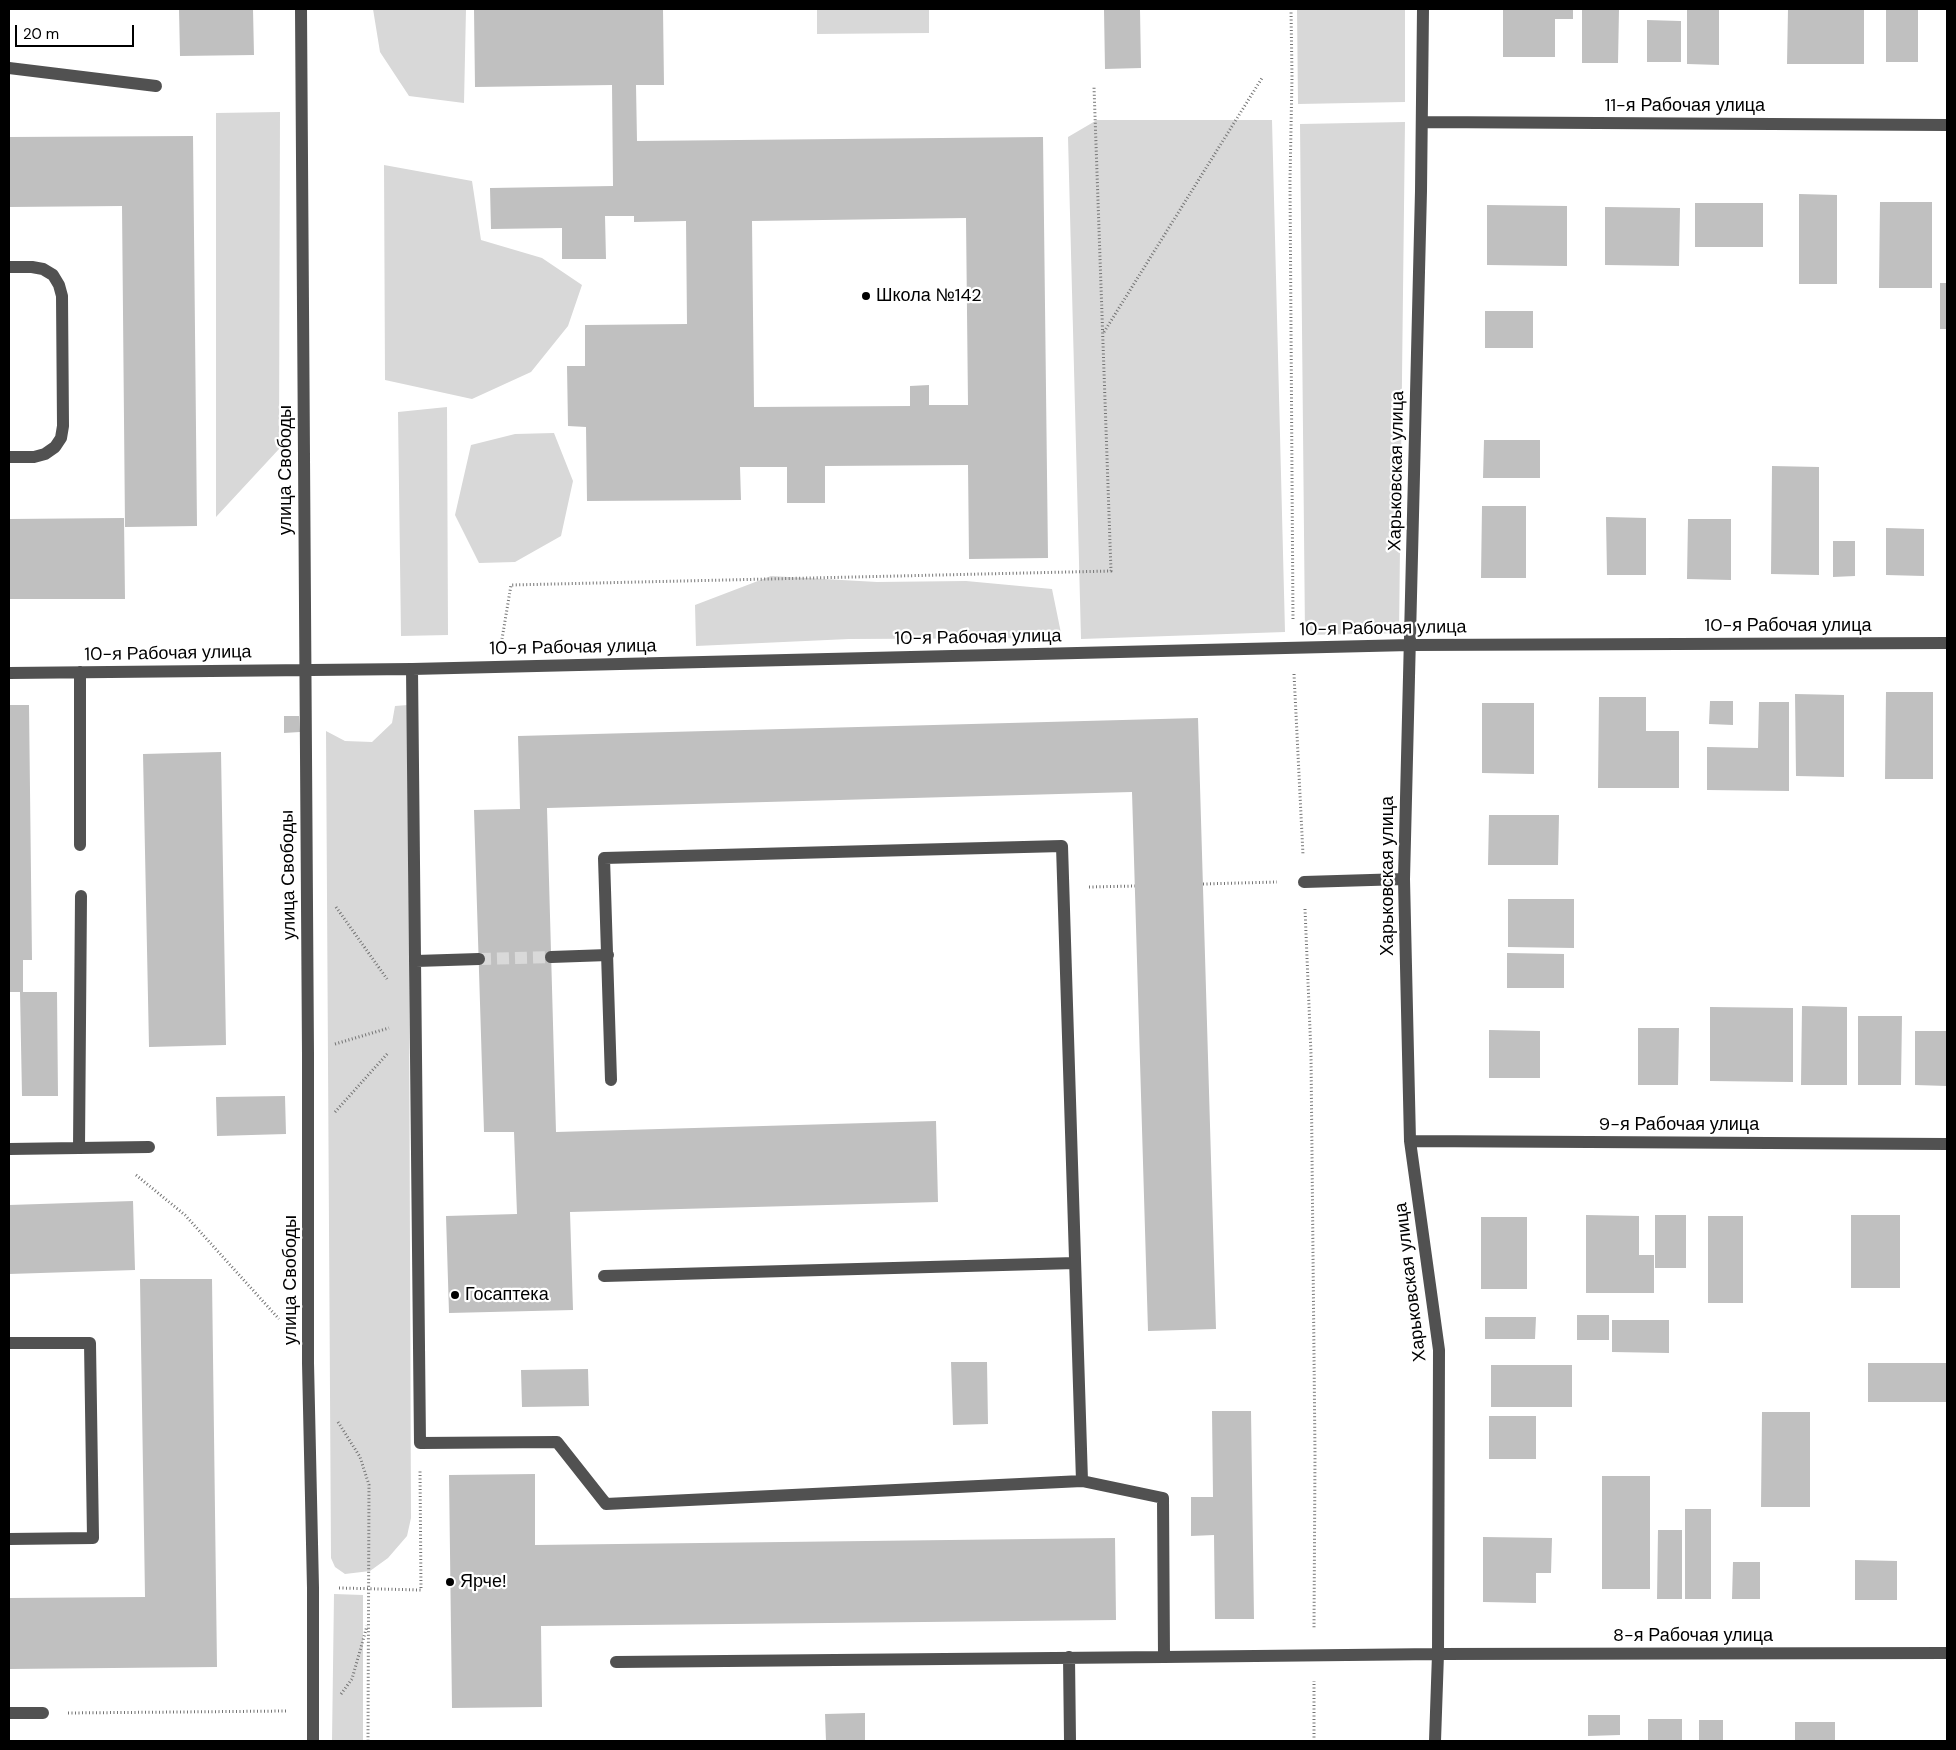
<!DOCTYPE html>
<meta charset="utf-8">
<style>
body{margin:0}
#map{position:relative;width:1956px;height:1750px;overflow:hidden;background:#fff;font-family:"DM Sans",sans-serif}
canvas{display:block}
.frame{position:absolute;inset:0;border:10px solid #000;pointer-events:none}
.scale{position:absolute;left:15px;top:25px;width:119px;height:22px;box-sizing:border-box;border:2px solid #000;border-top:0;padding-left:6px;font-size:15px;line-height:18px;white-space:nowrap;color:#000;-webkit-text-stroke:4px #fff;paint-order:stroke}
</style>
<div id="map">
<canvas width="1956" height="1750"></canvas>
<div class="frame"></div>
<div class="scale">20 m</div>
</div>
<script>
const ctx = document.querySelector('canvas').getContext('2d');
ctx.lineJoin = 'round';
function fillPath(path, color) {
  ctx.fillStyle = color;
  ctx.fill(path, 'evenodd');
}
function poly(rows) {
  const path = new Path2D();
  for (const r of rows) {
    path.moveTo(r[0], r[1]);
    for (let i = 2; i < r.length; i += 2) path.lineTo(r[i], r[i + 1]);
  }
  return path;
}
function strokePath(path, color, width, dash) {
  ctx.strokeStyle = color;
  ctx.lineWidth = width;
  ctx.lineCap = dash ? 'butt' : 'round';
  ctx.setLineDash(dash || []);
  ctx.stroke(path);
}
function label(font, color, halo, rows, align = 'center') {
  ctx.font = font + ' "DM Sans",sans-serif';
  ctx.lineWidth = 4.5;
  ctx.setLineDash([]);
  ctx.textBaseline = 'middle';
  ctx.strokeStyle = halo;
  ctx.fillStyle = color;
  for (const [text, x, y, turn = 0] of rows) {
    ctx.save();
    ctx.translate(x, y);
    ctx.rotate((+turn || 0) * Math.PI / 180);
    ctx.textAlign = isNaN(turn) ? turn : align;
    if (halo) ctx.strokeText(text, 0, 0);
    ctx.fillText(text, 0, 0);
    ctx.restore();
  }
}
const green = poly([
 [373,9,466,9,464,103,409,96,380,52],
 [817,9,929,9,929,33,817,34],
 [1297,9,1405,9,1405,102,1298,104],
 [280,112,279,449,216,517,216,113],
 [1097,120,1272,120,1285,632,1081,639,1068,137],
 [1405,122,1399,633,1305,635,1300,124],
 [384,165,472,181,481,240,542,258,582,285,568,326,531,372,472,399,385,380],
 [447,407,448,635,401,636,398,412],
 [554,433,573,481,561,536,515,562,479,563,455,515,471,445,515,434],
 [771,576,877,582,966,581,1052,589,1062,638,849,639,696,646,695,605],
 [408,705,411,1518,407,1536,388,1558,370,1571,345,1574,335,1567,331,1558,326,731,345,741,372,742,392,723,395,706],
 [334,1594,363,1595,363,1741,332,1741]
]);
const building = poly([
 [179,9,253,9,254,55,180,56],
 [474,9,663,9,664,85,636,85,637,141,1043,137,1048,558,969,559,968,465,825,466,825,503,787,503,787,467,740,467,741,500,587,501,586,427,568,426,567,366,585,366,585,325,687,324,686,221,634,222,634,216,605,216,606,259,562,259,562,228,491,229,490,188,613,186,612,85,475,87],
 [966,218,968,405,929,405,929,385,910,386,910,406,754,407,752,221],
 [1503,9,1573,9,1573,19,1555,19,1555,57,1503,57],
 [1582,9,1619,9,1618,63,1582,63],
 [1687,9,1719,9,1719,65,1687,64],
 [1788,9,1864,9,1864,64,1787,64],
 [1886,9,1918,9,1918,62,1886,62],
 [1104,10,1140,10,1141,68,1105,69],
 [1647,20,1681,21,1681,62,1647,62],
 [193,136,197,526,125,527,122,206,9,207,9,137],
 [1799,194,1837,195,1837,284,1799,284],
 [1880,202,1932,202,1932,288,1879,288],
 [1695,203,1763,203,1763,247,1695,247],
 [1487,205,1567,206,1567,266,1487,265],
 [1605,207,1680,208,1679,266,1605,265],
 [1940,283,1947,283,1947,329,1940,329],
 [1485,311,1533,311,1533,348,1485,348],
 [1484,440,1540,440,1540,478,1483,478],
 [1772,466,1819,467,1819,575,1771,574],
 [1482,506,1526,506,1526,578,1481,578],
 [1606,517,1646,518,1646,575,1607,575],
 [124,518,125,599,9,599,9,519],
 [1688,519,1731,519,1731,580,1687,579],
 [1886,528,1924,529,1924,576,1886,575],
 [1833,541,1855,541,1855,576,1833,577],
 [1886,692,1933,692,1933,779,1885,779],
 [1795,694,1844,695,1844,777,1796,776],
 [1599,697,1646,697,1646,731,1679,731,1679,788,1598,788],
 [1710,701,1733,701,1733,725,1709,724],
 [1759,702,1789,702,1789,791,1707,790,1707,747,1758,748],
 [1482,703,1534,703,1534,774,1482,773],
 [9,705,29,705,32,960,23,960,23,992,57,992,58,1096,22,1096,20,992,9,992],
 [284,716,299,716,300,732,284,733],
 [1198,718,1216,1329,1148,1331,1132,792,547,808,556,1132,936,1121,938,1202,570,1212,573,1310,449,1313,446,1216,517,1214,514,1132,484,1132,474,810,520,809,518,736],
 [221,752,226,1045,149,1047,143,754],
 [1489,815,1559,815,1558,865,1488,865],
 [1508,899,1574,899,1574,948,1508,947],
 [1507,953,1564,954,1564,988,1507,988],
 [1802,1006,1847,1007,1847,1085,1801,1085],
 [1710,1007,1793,1008,1793,1082,1710,1081],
 [1858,1016,1902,1016,1901,1085,1858,1085],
 [1638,1028,1679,1028,1678,1085,1638,1085],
 [1489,1030,1540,1031,1540,1078,1489,1078],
 [1915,1031,1947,1031,1947,1086,1915,1085],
 [285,1096,286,1134,217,1136,216,1097],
 [133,1201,135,1270,9,1274,9,1205],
 [1586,1215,1639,1216,1639,1255,1654,1255,1654,1293,1586,1293],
 [1655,1215,1686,1215,1686,1268,1655,1268],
 [1851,1215,1900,1215,1900,1288,1851,1288],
 [1708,1216,1743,1216,1743,1303,1708,1303],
 [1481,1217,1527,1217,1527,1289,1481,1289],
 [140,1279,212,1279,217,1667,9,1669,9,1598,145,1597],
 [1577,1315,1609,1315,1609,1340,1577,1340],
 [1485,1317,1536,1317,1535,1339,1485,1339],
 [1612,1320,1669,1320,1669,1353,1612,1352],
 [951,1362,987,1362,988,1424,953,1425],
 [1868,1363,1947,1363,1947,1402,1868,1402],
 [1491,1365,1572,1365,1572,1407,1491,1407],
 [588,1369,589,1406,522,1407,521,1370],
 [1212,1411,1251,1411,1254,1619,1215,1619,1214,1535,1191,1536,1191,1497,1213,1497],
 [1762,1412,1810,1412,1810,1507,1761,1507],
 [1489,1416,1536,1416,1536,1459,1489,1459],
 [535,1474,535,1545,1115,1538,1116,1620,541,1626,542,1707,452,1708,449,1475],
 [1602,1476,1650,1476,1650,1589,1602,1589],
 [1685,1509,1711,1509,1711,1599,1685,1599],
 [1658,1530,1682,1530,1682,1599,1657,1599],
 [1483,1537,1552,1538,1551,1573,1536,1573,1536,1603,1483,1602],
 [1855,1560,1897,1561,1897,1600,1855,1600],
 [1733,1562,1760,1562,1760,1599,1732,1599],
 [865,1713,865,1741,826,1741,825,1714],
 [1588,1715,1620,1715,1620,1735,1588,1736],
 [1648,1719,1682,1719,1682,1741,1648,1741],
 [1699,1720,1723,1720,1723,1741,1699,1741],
 [1795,1722,1835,1722,1835,1741,1795,1741]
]);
const minorTunnel = poly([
 [479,959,551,957]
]);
const path = poly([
 [1291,9,1292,77,1290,181,1293,621],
 [1104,332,1262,78],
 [502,639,511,585,1111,571,1094,87],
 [1294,674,1303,855],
 [1203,884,1277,882],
 [1089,887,1135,886],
 [336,907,387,979],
 [1305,909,1311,1054,1315,1455,1314,1628],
 [335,1044,389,1028],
 [335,1112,388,1053],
 [136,1175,185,1215,279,1319],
 [338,1422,360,1457,369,1485,368,1741],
 [339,1588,421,1590,420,1469],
 [341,1694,352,1679,367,1626],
 [68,1713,287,1711],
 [1314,1741,1314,1681]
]);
const minor = poly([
 [301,9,308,1052,308,1363,313,1588,313,1741],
 [1423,9,1421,191,1404,879,1410,1141,1439,1350,1438,1654,1435,1741],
 [9,68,156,86],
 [1423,122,1947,125],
 [9,267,32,267,43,269,53,275,59,285,62,296,63,426,61,438,55,447,45,454,34,457,9,457],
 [412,669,420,1443,557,1442,606,1504,1082,1481,1163,1498,1164,1657,1438,1654,1947,1653],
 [80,672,80,845],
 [9,673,412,669,1410,645,1947,643],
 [1304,882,1404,879],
 [551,957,608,955],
 [416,961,479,959],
 [611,1080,604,858,1062,846,1082,1481],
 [1410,1141,1947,1144],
 [79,1148,81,896],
 [9,1149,149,1147],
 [604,1276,1075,1263],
 [9,1343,90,1343,93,1538,9,1539],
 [1069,1657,1070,1741],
 [616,1662,1164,1657],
 [9,1713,43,1713]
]);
const markers = [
 [866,296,5,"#000"],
 [455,1295,5,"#000"],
 [450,1582,5,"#000"]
];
const streetNames = [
 ["11-я Рабочая улица",1685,106],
 ["улица Свободы",286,470,-90],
 ["Харьковская улица",1397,471,-89],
 ["10-я Рабочая улица",1788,626],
 ["10-я Рабочая улица",1383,629,-1],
 ["10-я Рабочая улица",978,638,-1],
 ["10-я Рабочая улица",573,648,-1],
 ["10-я Рабочая улица",168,654,-1],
 ["улица Свободы",289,875,-91],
 ["Харьковская улица",1388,876,-90],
 ["9-я Рабочая улица",1679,1125],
 ["улица Свободы",291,1280,-90],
 ["Харьковская улица",1411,1282,-97],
 ["8-я Рабочая улица",1693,1636]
];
const poiNames = [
 ["Школа №142",876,296],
 ["Госаптека",465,1295],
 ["Ярче!",460,1582]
];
fillPath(green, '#d8d8d8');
fillPath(building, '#c0c0c0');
strokePath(minorTunnel, '#d9d9d9', 12, [12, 6]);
strokePath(path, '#737373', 3, [1, 2.5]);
strokePath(minor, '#515151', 12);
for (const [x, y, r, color] of markers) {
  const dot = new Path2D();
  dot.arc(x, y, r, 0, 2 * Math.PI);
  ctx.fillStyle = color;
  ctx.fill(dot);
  strokePath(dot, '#fff', 2);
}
label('18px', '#000', '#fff', streetNames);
label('18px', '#000', '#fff', poiNames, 'left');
</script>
